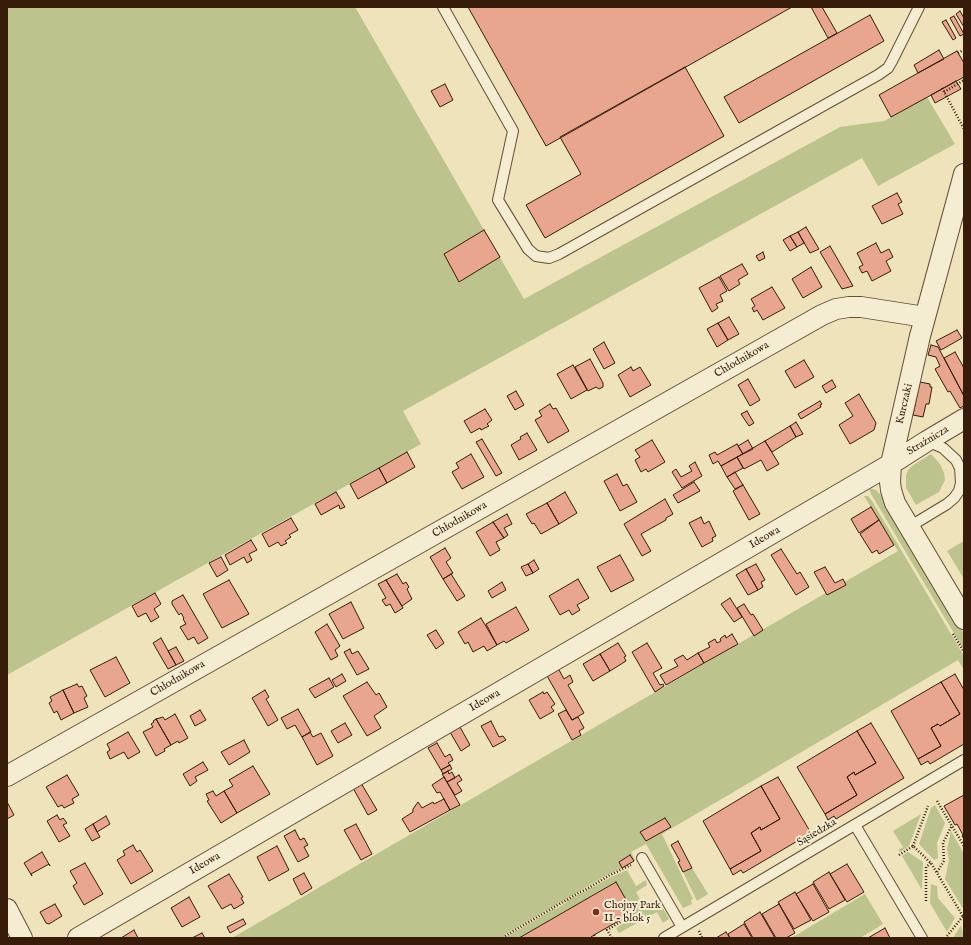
<!DOCTYPE html>
<meta charset="utf-8">
<style>
body{margin:0}
#map{position:relative;width:971px;height:945px;overflow:hidden;background:#eee3ba;font-family:"IM FELL English",serif}
canvas{display:block}
.frame{position:absolute;inset:0;border:8px solid #371c0a;pointer-events:none}
</style>
<div id="map">
<canvas width="971" height="945"></canvas>
<div class="frame"></div>
</div>
<script>
const ctx = document.querySelector('canvas').getContext('2d');
ctx.lineJoin = 'round';
function fillPath(path, color) {
  ctx.fillStyle = color;
  ctx.fill(path, 'evenodd');
}
function poly(rows) {
  const path = new Path2D();
  for (const r of rows) {
    path.moveTo(r[0], r[1]);
    for (let i = 2; i < r.length; i += 2) path.lineTo(r[i], r[i + 1]);
  }
  return path;
}
function strokePath(path, color, width, dash) {
  ctx.strokeStyle = color;
  ctx.lineWidth = width;
  ctx.lineCap = dash ? 'butt' : 'round';
  ctx.setLineDash(dash || []);
  ctx.stroke(path);
}
function label(font, color, halo, rows, align = 'center') {
  ctx.font = font + ' "IM FELL English",serif';
  ctx.lineWidth = 4;
  ctx.setLineDash([]);
  ctx.textBaseline = 'middle';
  ctx.strokeStyle = halo;
  ctx.fillStyle = color;
  for (const [text, x, y, turn = 0] of rows) {
    ctx.save();
    ctx.translate(x, y);
    ctx.rotate((+turn || 0) * Math.PI / 180);
    ctx.textAlign = isNaN(turn) ? turn : align;
    if (halo) ctx.strokeText(text, 0, 0);
    ctx.fillText(text, 0, 0);
    ctx.restore();
  }
}
const green = poly([
 [7,7,355,7,524,299,840,127,884,121,927,97,955,144,878,186,862,158,403,411,421,444,7,675],
 [931,454,940,464,944,473,945,480,939,492,916,505,906,488,906,476,908,470,912,466],
 [869,488,876,490,881,495,961,629,964,634,964,650,871,494],
 [864,496,868,496,872,501,964,656,964,670,958,660,662,834,693,899,691,900,692,904,683,908,646,844,631,852,635,860,634,861,630,855,619,862,622,868,607,875,504,935,505,937,516,931,517,931,555,908,556,909,567,902,566,901,581,893,582,893,611,877,627,870,636,886,646,880,647,885,636,892,644,906,656,899,659,901,669,919,663,923,657,912,619,933,616,928,635,916,615,882,519,938,232,938,898,551],
 [964,541,964,579,947,551],
 [935,805,945,823,937,843,938,858,934,860,919,844,931,808],
 [921,814,909,846,900,852,898,850,903,847,893,831],
 [951,831,964,854,964,907,962,907,945,879,949,860,947,849],
 [908,852,923,862,922,890,902,856],
 [692,868,708,894,697,901,683,872],
 [931,884,937,886,938,898,955,918,947,932,930,903],
 [865,894,883,924,860,938,791,938],
 [961,925,964,938,953,938]
]);
const building = poly([
 [468,7,792,7,546,146,468,7],
 [811,7,822,7,837,33,828,38,811,7],
 [960,11,964,18,964,27,956,14,960,11],
 [870,15,884,41,739,123,724,97,870,15],
 [954,16,964,34,960,36,950,18,954,16],
 [946,20,956,38,953,40,942,22,946,20],
 [939,50,944,59,918,73,914,65,939,50],
 [957,51,964,63,964,77,891,117,879,95,957,51],
 [685,67,724,136,545,238,526,205,581,174,560,137,685,67],
 [956,81,961,89,935,103,931,95,956,81],
 [445,84,453,100,440,107,431,91,445,84],
 [897,193,902,202,898,204,903,214,882,224,872,206,897,193],
 [806,227,819,249,810,253,798,232,806,227],
 [484,230,500,257,459,282,444,254,484,230],
 [798,232,804,243,797,247,790,236,798,232],
 [790,236,797,247,790,251,783,240,790,236],
 [876,243,881,253,889,249,893,257,886,261,891,271,872,281,867,271,862,273,859,267,863,265,857,253,876,243],
 [830,246,853,286,842,289,820,252,830,246],
 [763,252,765,258,759,261,756,256,763,252],
 [742,264,748,274,738,280,740,284,729,291,720,276,742,264],
 [811,267,822,287,803,298,792,279,811,267],
 [719,277,727,291,720,295,723,301,716,304,718,308,712,312,699,288,719,277],
 [772,287,785,308,763,320,757,310,754,312,752,308,755,306,751,299,772,287],
 [729,317,739,334,728,340,718,323,729,317],
 [718,323,728,340,717,347,707,329,718,323],
 [957,330,962,338,941,350,936,341,957,330],
 [604,342,615,363,604,369,593,349,604,342],
 [931,345,938,347,964,396,964,406,960,408,950,391,948,392,935,369,940,366,936,357,928,355,931,345],
 [955,352,964,368,964,396,944,358,955,352],
 [590,359,603,383,603,387,599,389,596,387,588,391,575,367,590,359],
 [804,360,814,377,795,388,785,371,804,360],
 [573,365,587,390,571,399,557,374,573,365],
 [631,367,633,371,640,367,651,385,630,397,618,375,631,367],
 [748,379,760,400,750,406,738,385,748,379],
 [832,380,836,387,826,393,822,386,832,380],
 [920,382,930,384,930,387,932,387,929,404,926,404,923,417,913,415,920,382],
 [516,391,524,405,515,410,507,396,516,391],
 [859,394,876,423,874,430,850,444,839,425,853,416,845,403,859,394],
 [820,401,822,404,820,405,821,407,801,419,798,414,820,401],
 [550,404,553,409,556,408,569,431,548,443,535,420,542,416,539,411,550,404],
 [485,409,492,420,487,424,489,426,481,430,480,428,471,433,464,421,485,409],
 [747,411,754,423,749,426,741,414,747,411],
 [796,422,803,434,796,437,790,426,796,422],
 [790,426,796,437,772,452,765,441,790,426],
 [527,433,537,450,519,460,511,445,521,439,520,437,527,433],
 [482,439,502,473,496,476,476,442,482,439],
 [652,440,665,462,648,472,646,469,641,472,635,460,640,457,635,450,652,440],
 [748,440,753,449,743,454,738,446,748,440],
 [765,441,779,464,767,471,761,460,744,469,737,457,765,441],
 [737,444,743,454,721,466,718,461,713,464,709,455,715,452,717,455,737,444],
 [407,452,415,467,387,483,379,468,407,452],
 [471,454,484,477,462,489,452,472,459,468,456,463,471,454],
 [737,457,743,468,727,477,721,466,737,457],
 [695,462,702,476,682,488,672,472,676,469,681,477,692,471,689,466,695,462],
 [379,468,387,483,358,499,350,484,379,468],
 [735,472,743,485,735,489,727,477,735,472],
 [617,474,623,486,627,484,637,502,620,511,604,481,617,474],
 [694,482,700,491,678,503,673,495,694,482],
 [743,485,760,514,749,520,733,491,743,485],
 [336,492,345,507,340,509,339,505,321,515,315,504,336,492],
 [565,492,577,513,559,524,547,503,565,492],
 [665,499,673,514,666,518,666,520,641,534,651,551,642,556,624,524,665,499],
 [547,503,559,524,541,534,534,523,532,524,526,514,547,503],
 [871,507,879,520,859,533,851,519,871,507],
 [507,514,512,524,504,528,508,535,504,538,493,522,507,514],
 [701,517,704,524,709,521,716,536,712,538,713,541,702,547,689,523,701,517],
 [291,518,298,530,289,535,291,537,285,541,287,543,281,546,278,542,269,547,262,534,291,518],
 [879,520,894,545,879,554,877,550,872,553,860,534,879,520],
 [493,522,504,538,496,542,500,550,490,556,476,532,493,522],
 [251,540,257,550,249,554,252,560,247,563,244,557,230,565,225,555,251,540],
 [445,548,451,558,446,562,453,573,443,579,430,557,445,548],
 [781,549,797,574,800,572,809,587,796,595,771,555,781,549],
 [620,555,634,580,611,592,597,567,620,555],
 [221,557,228,570,217,577,209,563,221,557],
 [534,560,539,569,533,573,528,564,534,560],
 [528,564,533,573,526,576,521,567,528,564],
 [756,564,765,580,761,582,763,587,758,590,746,569,756,564],
 [825,567,835,583,843,579,846,585,827,595,814,572,825,567],
 [746,569,758,590,748,595,736,575,746,569],
 [397,574,403,584,406,582,409,587,407,589,412,599,402,606,386,580,397,574],
 [451,574,465,596,457,601,443,579,451,574],
 [578,579,589,598,577,605,580,610,572,615,569,610,560,615,549,596,578,579],
 [229,580,249,614,222,628,203,594,229,580],
 [386,580,403,608,395,613,390,604,386,606,382,600,386,598,378,584,386,580],
 [502,582,506,590,492,598,488,591,502,582],
 [155,593,161,604,154,609,159,617,151,622,146,613,138,617,132,606,155,593],
 [183,595,208,638,198,644,194,637,188,640,180,627,186,624,183,619,184,618,181,613,179,615,172,604,172,601,183,595],
 [730,598,742,617,734,622,721,604,730,598],
 [351,602,364,628,343,639,329,614,351,602],
 [744,604,751,615,753,614,763,630,754,636,737,608,744,604],
 [516,607,529,630,506,643,504,641,497,645,486,624,516,607],
 [481,618,497,645,487,651,484,646,473,652,468,642,465,644,458,632,481,618],
 [327,624,340,646,335,650,338,656,331,660,315,632,327,624],
 [436,630,444,643,436,649,427,635,436,630],
 [732,634,738,644,704,663,698,653,710,647,708,643,715,639,717,643,721,641,720,639,725,635,726,638,732,634],
 [161,638,176,665,168,669,153,643,161,638],
 [618,643,626,656,624,657,626,661,610,671,600,654,618,643],
 [647,643,662,668,653,673,660,685,663,684,664,686,655,692,632,652,647,643],
 [176,647,184,661,176,665,168,651,176,647],
 [350,649,352,654,358,651,369,669,357,675,344,652,350,649],
 [698,653,704,663,666,685,660,675,678,666,674,660,683,655,687,660,698,653],
 [600,654,610,671,593,681,583,664,600,654],
 [116,657,130,683,105,697,90,670,116,657],
 [558,668,564,679,570,675,573,682,568,685,584,713,572,720,546,674,558,668],
 [342,674,346,681,336,687,332,680,342,674],
 [955,674,964,690,964,744,930,764,928,761,921,765,918,759,941,746,931,728,938,724,940,726,960,714,941,682,955,674],
 [329,678,334,687,315,698,309,689,329,678],
 [367,682,376,695,379,693,387,707,374,716,381,728,367,736,343,696,367,682],
 [941,682,960,714,940,726,938,724,931,728,941,746,918,759,891,711,941,682],
 [77,684,79,687,82,686,87,696,84,698,88,707,74,713,63,690,77,684],
 [63,690,74,713,61,720,57,711,54,713,49,703,52,701,50,697,63,690],
 [265,690,269,697,266,699,278,720,268,726,252,698,265,690],
 [543,692,544,694,547,692,555,704,551,707,554,711,540,719,529,700,543,692],
 [298,709,311,732,302,737,295,725,287,729,281,718,298,709],
 [200,710,206,720,195,726,190,716,200,710],
 [566,710,572,720,578,717,584,728,579,731,581,735,572,740,558,714,566,710],
 [175,714,188,738,179,743,178,741,171,745,156,719,163,717,165,720,175,714],
 [156,719,171,745,164,749,165,751,156,756,143,732,153,727,151,724,154,722,153,721,156,719],
 [491,721,499,737,503,736,506,740,493,747,481,726,491,721],
 [345,723,352,735,338,743,331,731,345,723],
 [871,723,904,778,836,819,834,816,828,820,825,814,857,795,847,777,854,772,855,775,876,763,857,731,871,723],
 [460,727,470,745,461,751,450,732,460,727],
 [857,731,876,763,855,775,854,772,847,777,857,795,825,814,797,767,857,731],
 [128,732,140,752,128,759,124,752,110,759,107,752,110,750,107,744,128,732],
 [310,732,313,737,321,733,333,756,317,765,302,737,310,732],
 [244,740,250,752,229,765,221,752,244,740],
 [437,743,445,757,450,754,453,760,448,763,450,765,441,770,428,748,437,743],
 [203,762,208,770,195,777,197,781,190,786,183,774,203,762],
 [450,765,452,769,443,774,441,770,450,765],
 [253,766,270,794,237,813,224,791,233,786,229,780,253,766],
 [448,771,449,774,452,772,455,778,447,782,442,774,448,771],
 [67,775,79,795,72,799,74,803,64,808,62,805,58,807,46,787,67,775],
 [459,775,462,780,457,783,462,791,455,795,447,782,459,775],
 [444,777,460,805,450,810,440,792,437,793,432,785,444,777],
 [778,777,811,833,743,873,741,870,733,875,730,869,761,851,751,833,760,827,761,830,780,819,761,786,778,777],
 [361,783,377,810,368,815,353,788,361,783],
 [761,786,780,819,761,830,760,827,751,833,761,851,730,869,703,821,761,786],
 [213,791,216,796,224,791,237,813,221,823,207,801,209,800,206,794,213,791],
 [964,795,964,839,962,836,963,835,957,824,955,825,944,806,964,795],
 [444,799,450,810,410,832,402,819,413,812,413,809,418,802,422,808,433,802,434,804,444,799],
 [7,802,14,815,7,819,7,802],
 [57,815,60,820,63,818,67,823,63,825,70,836,59,842,47,821,57,815],
 [106,816,110,824,97,832,93,824,106,816],
 [665,818,671,827,646,841,640,832,665,818],
 [93,824,100,837,92,841,85,829,93,824],
 [356,824,372,854,361,860,344,830,356,824],
 [295,830,300,840,304,838,308,845,304,847,309,856,298,862,284,836,295,830],
 [678,841,692,868,683,872,678,862,680,861,671,845,678,841],
 [133,845,137,852,140,850,153,871,131,884,117,860,125,855,123,851,133,845],
 [277,846,289,870,269,881,257,857,277,846],
 [42,852,50,866,49,864,31,874,32,876,24,863,42,852],
 [630,855,634,861,622,868,619,862,630,855],
 [85,863,103,894,84,905,73,886,77,883,70,871,85,863],
 [847,864,864,892,847,902,830,874,847,864],
 [829,872,845,900,829,909,813,882,829,872],
 [304,873,312,888,301,895,293,879,304,873],
 [229,874,243,897,241,898,244,903,234,909,231,904,222,909,208,886,229,874],
 [616,882,629,905,625,908,629,915,594,935,591,937,592,938,519,938,616,882],
 [813,884,829,912,813,921,796,894,813,884],
 [795,892,811,920,794,929,778,902,795,892],
 [189,897,200,917,182,927,171,908,189,897],
 [55,904,62,916,49,924,46,923,40,912,55,904],
 [779,904,795,933,786,938,776,938,762,914,779,904],
 [760,912,775,938,753,938,744,922,760,912],
 [243,919,246,924,230,933,227,927,243,919],
 [744,924,752,938,730,938,728,934,744,924],
 [885,928,890,938,868,938,885,928],
 [134,930,138,938,121,938,134,930],
 [726,932,730,938,716,938,726,932],
 [202,933,205,938,192,938,202,933]
]);
const path = poly([
 [958,53,964,50],
 [942,88,964,129],
 [944,92,964,80],
 [953,634,964,652],
 [937,801,964,846],
 [913,846,928,806],
 [899,855,913,846,931,863,964,918],
 [937,872,944,861,943,843,952,825],
 [926,901,926,867,931,863],
 [699,931,702,938],
 [594,935,596,938],
 [505,936,580,892,585,890,610,875,631,865],
 [947,936,964,915],
 [612,938,607,930,633,914,628,906]
]);
const lane = poly([
 [443,7,513,131,498,200,528,249,536,256,549,258,559,254,878,75,888,68,892,61,919,7],
 [909,527,947,504,954,498,959,491,961,483,960,468,956,460,943,448,927,441],
 [855,825,922,938],
 [642,858,682,927],
 [664,938,964,760]
]);
const street = poly([
 [964,174,920,336,891,464,890,482,891,490,895,503,964,619],
 [7,776,822,315,836,309,849,307,861,307,925,317],
 [7,909,22,938],
 [78,938,891,464,927,441,964,419]
]);
const markers = [
 [596,912,4,"#8f2418"]
];
const streetNames = [
 ["Chłodnikowa",742,360,-30],
 ["Kurczaki",905,404,-77],
 ["Strażnicza",928,441,-31],
 ["Chłodnikowa",460,520,-30],
 ["Ideowa",765,538,-30],
 ["Chłodnikowa",178,679,-30],
 ["Ideowa",485,701,-30],
 ["Sąsiedzka",817,833,-31],
 ["Ideowa",205,864,-30]
];
const poiNames = [
 ["Chojny Park",604,906],
 ["II - blok 5",604,919]
];
fillPath(green, '#bcc38d');
fillPath(building, '#e8a68f');
strokePath(building, '#371c0a', 1);
strokePath(lane, '#654e36', 12);
strokePath(street, '#654e36', 22);
strokePath(path, '#371c0a', 2.5, [1, 2]);
strokePath(lane, '#f4edd2', 10);
strokePath(street, '#f4edd2', 20);
for (const [x, y, r, color] of markers) {
  const dot = new Path2D();
  dot.arc(x, y, r, 0, 2 * Math.PI);
  ctx.fillStyle = color;
  ctx.fill(dot);
  strokePath(dot, '#f4edd2', 1.5);
}
label('11px', '#371c0a', '#f4edd2', streetNames);
label('11px', '#371c0a', '#f4edd2', poiNames, 'left');
</script>
